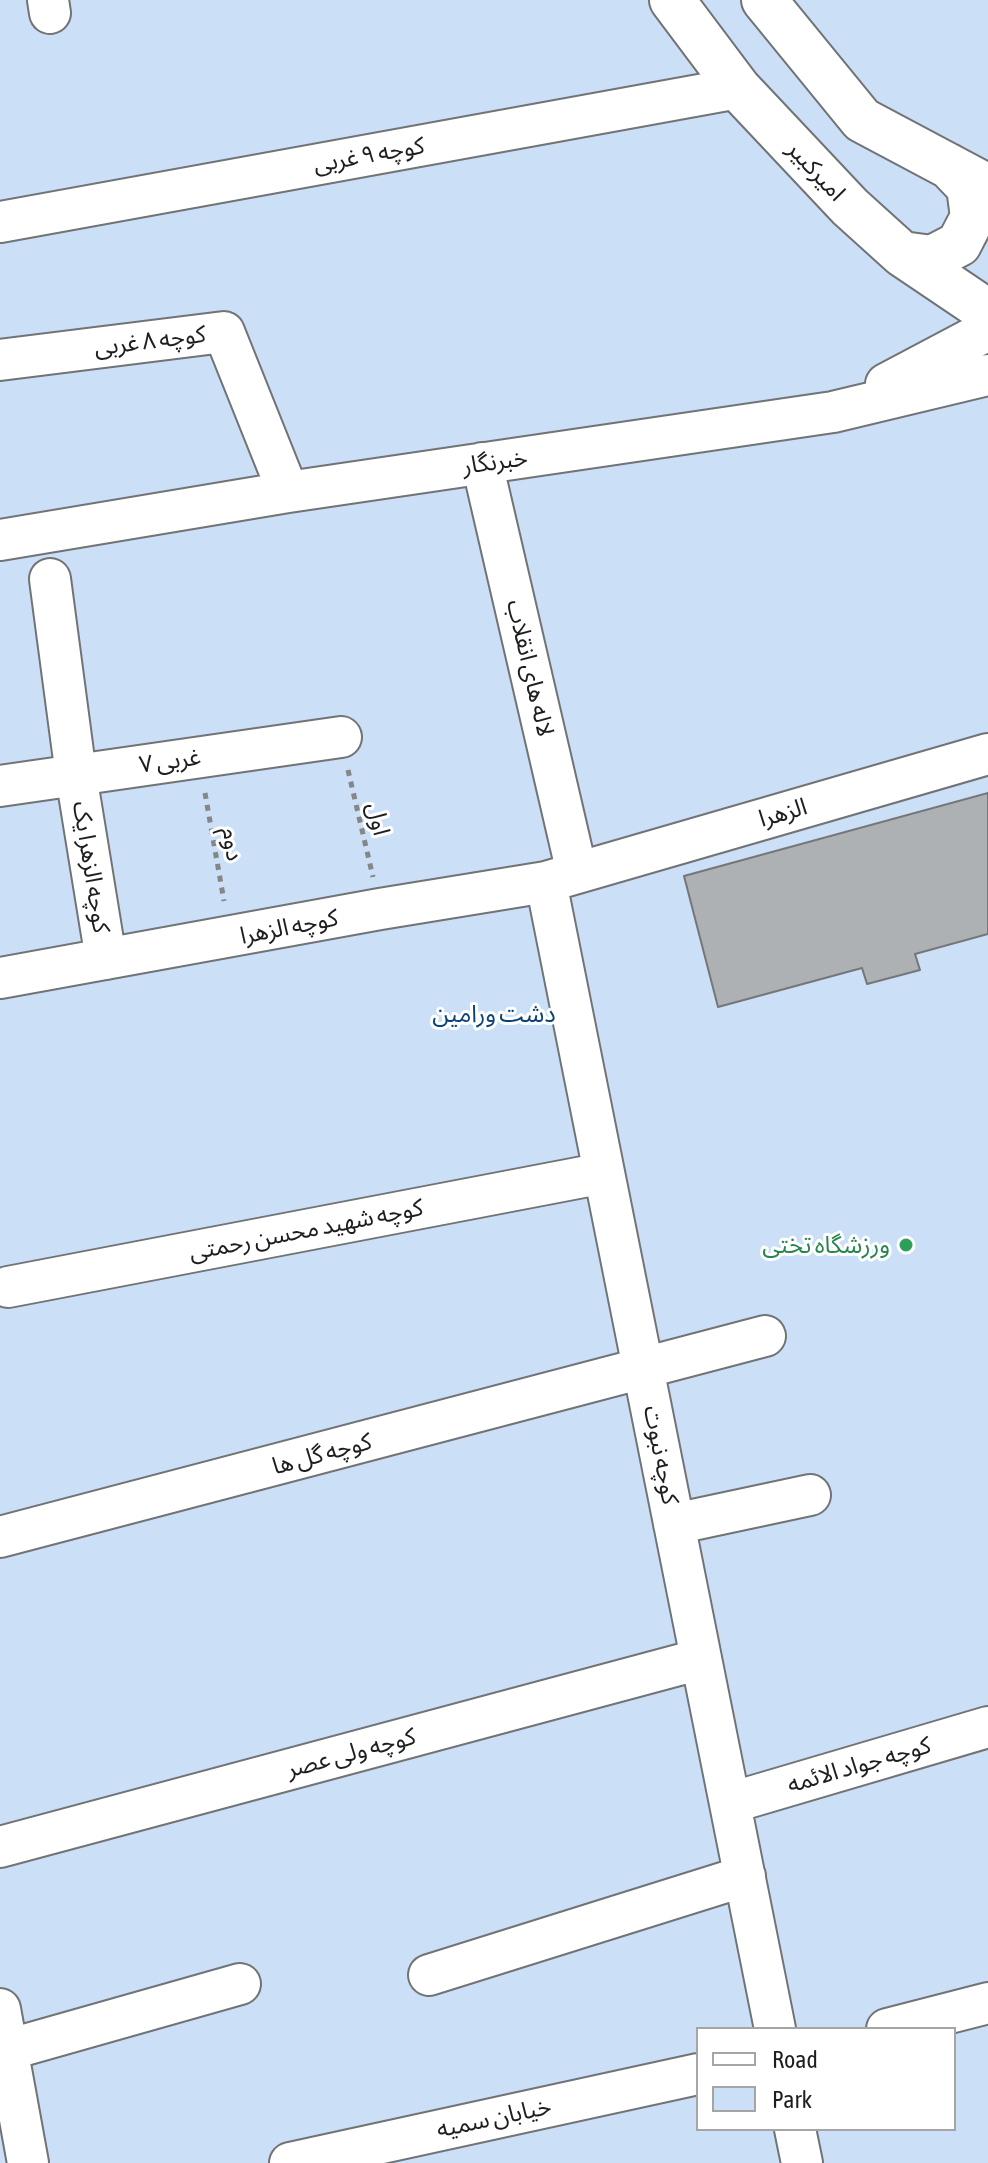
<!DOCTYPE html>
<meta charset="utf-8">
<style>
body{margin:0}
#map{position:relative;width:988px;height:2163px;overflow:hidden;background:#ebedf0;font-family:"Asap Condensed",sans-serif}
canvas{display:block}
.legend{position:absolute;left:696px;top:2027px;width:260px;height:104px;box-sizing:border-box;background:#fff;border:2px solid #a5a5a5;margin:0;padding:10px 14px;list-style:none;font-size:24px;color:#1d1e1f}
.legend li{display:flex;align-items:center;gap:16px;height:40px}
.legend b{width:40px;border:2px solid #a5a5a5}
</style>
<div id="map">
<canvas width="988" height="2163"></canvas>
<ul class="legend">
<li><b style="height:10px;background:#fff"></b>Road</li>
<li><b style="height:22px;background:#cbdff6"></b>Park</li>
</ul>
</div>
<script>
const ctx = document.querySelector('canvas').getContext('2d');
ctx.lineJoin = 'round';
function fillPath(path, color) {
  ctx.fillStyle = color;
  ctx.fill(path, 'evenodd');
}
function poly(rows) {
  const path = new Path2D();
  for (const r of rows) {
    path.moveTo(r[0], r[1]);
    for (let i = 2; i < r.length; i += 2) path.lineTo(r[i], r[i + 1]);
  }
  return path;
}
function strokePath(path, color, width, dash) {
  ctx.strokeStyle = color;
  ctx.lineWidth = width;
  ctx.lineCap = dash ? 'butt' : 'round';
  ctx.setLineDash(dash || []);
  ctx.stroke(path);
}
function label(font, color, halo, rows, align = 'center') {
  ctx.font = font + ' "Asap Condensed","Noto Sans Arabic",sans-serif';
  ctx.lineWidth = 6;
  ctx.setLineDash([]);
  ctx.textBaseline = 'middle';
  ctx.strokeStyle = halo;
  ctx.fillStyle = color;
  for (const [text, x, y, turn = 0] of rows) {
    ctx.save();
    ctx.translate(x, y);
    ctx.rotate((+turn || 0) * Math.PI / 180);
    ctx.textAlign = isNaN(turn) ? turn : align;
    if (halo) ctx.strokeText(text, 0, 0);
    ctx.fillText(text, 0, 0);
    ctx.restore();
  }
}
const green = poly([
 [0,0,988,0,988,2163,0,2163],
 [698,2029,954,2029,954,2129,698,2129]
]);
const building = poly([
 [988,793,988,934,915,954,920,970,867,984,862,968,718,1007,684,876,988,793]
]);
const path = poly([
 [348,770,373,877],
 [205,793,224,901]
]);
const minor = poly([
 [48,0,50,13],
 [0,222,738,88],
 [0,360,224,332,288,492],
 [886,384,988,330],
 [482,463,577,873],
 [0,540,288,492,833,412,988,375],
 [50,579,76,775,106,959],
 [0,786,341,737],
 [546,882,775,2029],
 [0,978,380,909,546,882,988,754],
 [8,1287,604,1173],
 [674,1524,810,1495],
 [0,1537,765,1336],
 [730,1803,988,1727],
 [0,1847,701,1659],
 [429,1975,745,1876],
 [0,2009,28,2163],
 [887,2029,988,2003],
 [7,2050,240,1984],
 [795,2129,802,2163],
 [290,2163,698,2074]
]);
const major = poly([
 [672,0,738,88,850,207,902,254,988,312],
 [764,0,862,120,988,187],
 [902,254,932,258,959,244,973,217,969,187,949,166]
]);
const markers = [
 [906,1245,8,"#2e9e5b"]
];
const streetNames = [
 ["کوچه ۹ غربی",369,155,-10],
 ["امیرکبیر",816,171,47],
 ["کوچه ۸ غربی",150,341,-7],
 ["خبرنگار",495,462,-8],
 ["لاله های انقلاب",530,668,77],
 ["۷ غربی",170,761,-8],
 ["الزهرا",783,813,-16],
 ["اول",378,819,77],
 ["دوم",232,844,80],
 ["کوچه الزهرا یک",91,867,81],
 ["کوچه الزهرا",289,927,-11],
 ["کوچه شهید محسن رحمتی",306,1230,-11],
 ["کوچه گل ها",322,1454,-15],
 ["کوچه نبوت",661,1455,79],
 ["کوچه ولی عصر",351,1753,-15],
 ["کوچه جواد الائمه",859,1765,-16],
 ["خیابان سمیه",494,2118,-12]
];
const parkNames = [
 ["دشت ورامین",494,1014]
];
const leisureNames = [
 ["ورزشگاه تختی",890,1245]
];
fillPath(green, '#cbdff6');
fillPath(building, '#aeb1b3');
strokePath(building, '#747679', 2);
strokePath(minor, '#717376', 44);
strokePath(major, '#717376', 48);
strokePath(path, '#848688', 5, [6, 6]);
strokePath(minor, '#fff', 40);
strokePath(major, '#fff', 44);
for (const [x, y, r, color] of markers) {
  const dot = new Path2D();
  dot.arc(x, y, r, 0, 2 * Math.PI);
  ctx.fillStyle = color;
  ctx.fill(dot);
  strokePath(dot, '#fff', 3);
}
label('24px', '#1d1e1f', '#fff', streetNames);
label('24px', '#0c4278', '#fff', parkNames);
label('24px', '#27864d', '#fff', leisureNames, 'right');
</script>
